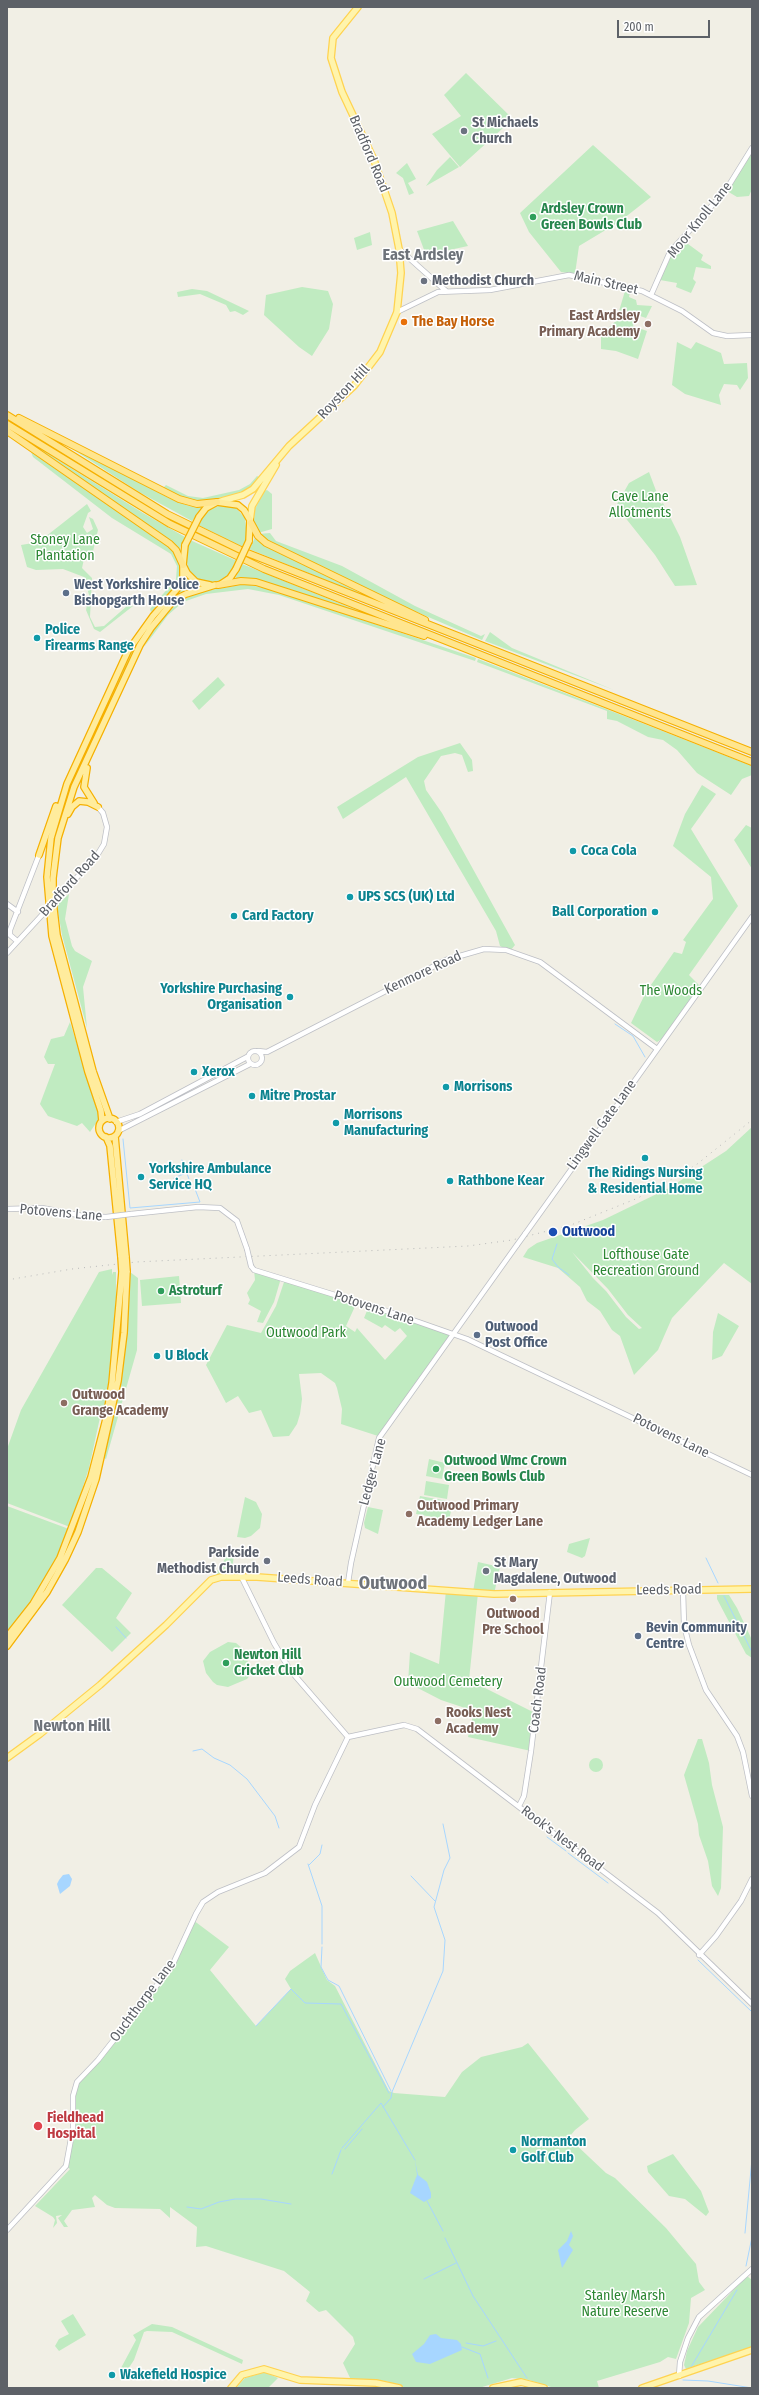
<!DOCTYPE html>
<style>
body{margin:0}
#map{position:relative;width:759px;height:2395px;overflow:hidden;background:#f1efe5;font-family:"Fira Sans Condensed",sans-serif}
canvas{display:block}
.frame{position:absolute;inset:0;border:8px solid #5d6167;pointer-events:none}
.scale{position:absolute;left:617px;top:20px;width:93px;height:18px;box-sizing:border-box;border:2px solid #5d6167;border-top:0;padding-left:5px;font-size:12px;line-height:14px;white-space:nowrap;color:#5d6167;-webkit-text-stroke:3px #fff;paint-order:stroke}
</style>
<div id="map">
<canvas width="759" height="2395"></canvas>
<div class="frame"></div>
<div class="scale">200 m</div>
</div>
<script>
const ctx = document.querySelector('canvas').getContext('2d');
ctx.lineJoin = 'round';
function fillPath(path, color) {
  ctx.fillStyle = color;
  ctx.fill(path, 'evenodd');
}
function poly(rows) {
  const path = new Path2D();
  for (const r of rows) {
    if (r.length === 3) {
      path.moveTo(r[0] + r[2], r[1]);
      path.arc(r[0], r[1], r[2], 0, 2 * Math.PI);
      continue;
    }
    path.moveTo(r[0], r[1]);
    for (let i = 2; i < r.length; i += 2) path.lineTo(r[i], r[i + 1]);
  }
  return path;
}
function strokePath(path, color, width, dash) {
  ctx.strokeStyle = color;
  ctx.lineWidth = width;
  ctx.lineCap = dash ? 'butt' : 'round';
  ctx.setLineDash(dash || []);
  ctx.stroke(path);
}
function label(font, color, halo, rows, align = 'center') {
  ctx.font = font + ' "Fira Sans Condensed",sans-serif';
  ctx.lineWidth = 3;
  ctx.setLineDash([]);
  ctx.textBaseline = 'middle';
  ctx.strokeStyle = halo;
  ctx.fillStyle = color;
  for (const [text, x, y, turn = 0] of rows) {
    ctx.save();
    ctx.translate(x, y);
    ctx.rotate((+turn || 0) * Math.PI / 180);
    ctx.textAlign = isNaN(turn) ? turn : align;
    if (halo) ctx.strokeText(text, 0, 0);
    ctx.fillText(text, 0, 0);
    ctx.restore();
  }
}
const green = poly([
 [466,73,513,119,460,167,432,134,461,116,444,95],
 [593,145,651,197,619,222,579,246,575,274,561,272,529,232,520,213],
 [752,151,752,189,749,196,737,197,727,191],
 [450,157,459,167,426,186,437,170],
 [407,163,416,179,408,183,414,193,409,195,403,178,396,173],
 [453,221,468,246,426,255,417,231],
 [370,232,372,245,357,250,354,238],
 [684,241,703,255,701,260,711,266,711,269,696,267,693,279,696,282,691,293,676,287,677,283,660,280,672,254],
 [302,287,328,291,333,304,329,329,312,356,299,347,264,315,266,295],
 [192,289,207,291,249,311,243,315,235,311,230,312,226,305,200,294,178,297,177,292],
 [625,291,630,292,629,297,636,300,637,305,652,306,646,318,637,315,633,326,647,331,638,359,616,351,601,349,601,334,616,321],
 [677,342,691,349,696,342,721,353,724,364,747,363,748,378,740,390,737,385,724,384,719,395,721,405,685,394,672,385],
 [13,432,143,513,185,537,179,550,172,542],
 [63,443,173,500,189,506,204,507,192,521,139,492],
 [31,452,174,550,180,565,180,578,174,589,151,612,150,609,176,579,177,566,171,554,112,518,33,457],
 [649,472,661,504,663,503,680,537,697,585,675,586,655,555,616,506,629,483],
 [257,476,261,478,254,486,239,494,209,500,196,501,184,498,163,488,166,485,188,496,203,498,239,490,250,484],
 [267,490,272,494,272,529,258,533,253,523,253,513,264,491],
 [87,504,91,511,88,513,83,527,87,533,93,529,89,517,93,519,98,530,91,560,84,559,82,568,92,578,90,617,95,627,104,626,127,606,133,606,100,632,94,629,86,610,89,595,84,577,63,569,36,570,27,567,21,545,33,543,45,537],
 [221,505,235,507,245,518,247,537,243,547,198,525,206,511],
 [270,533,276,541,342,566,415,606,481,636,485,634,482,640,377,595,270,541,267,542,258,534],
 [256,536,263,544,370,598,249,549],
 [190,540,237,561,228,577,220,582,211,583,196,578,189,570,186,560,185,550],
 [242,564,386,622,259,580,235,579],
 [186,578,200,587,181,594,137,646,111,697,109,695,133,646,181,590],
 [246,584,277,591,476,658,475,661,279,595,248,589,206,594,183,602,168,615,144,647,155,628,175,603,192,593],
 [490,632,512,648,614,690,485,641],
 [478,659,752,766,752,775,742,779,731,795,697,773,677,750,663,740,648,737,617,721,607,719,607,711,477,662],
 [218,677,225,685,199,710,192,701],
 [110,701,67,800,51,886,49,880,52,846,62,807,106,703],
 [460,743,472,760,473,771,468,772,462,755,455,753,441,756,424,781,426,790,442,813,515,945,510,951,500,946,496,931,406,777,343,819,337,807,418,757],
 [702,785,716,794,691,829,738,906,689,975,700,986,662,1039,657,1042,631,1023,646,992,674,952,682,954,686,942,683,940,713,899,711,877,673,846,685,814],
 [746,825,752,828,752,869,734,840],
 [69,894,65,919,72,946,75,951,92,961,83,987,87,1028,62,935,57,905],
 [70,1022,98,1112,98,1120,90,1132,82,1123,77,1126,48,1116,40,1104,55,1064,48,1064,44,1057,51,1039,64,1036],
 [752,1127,752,1284,724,1263,672,1318,658,1350,634,1375,620,1336,612,1330,600,1311,587,1301,580,1287,558,1268,523,1257,528,1249,537,1243,603,1220,669,1188,726,1151],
 [572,1252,608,1289,628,1315,642,1328,639,1329,626,1317,606,1291,593,1278],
 [112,1269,112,1275,113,1272,116,1272,116,1299,108,1391,104,1412,101,1413,89,1468,70,1527,7,1503,7,1449,21,1410,99,1272],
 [254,1270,281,1278,274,1302,263,1323,257,1322,261,1311,248,1304,250,1300,247,1293,255,1280],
 [130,1272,138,1278,137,1350,106,1459,102,1457,111,1420],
 [179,1276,181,1303,142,1306,140,1280],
 [285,1279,357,1302,346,1326,355,1332,357,1328,385,1360,407,1336,400,1328,395,1332,385,1325,382,1328,364,1318,369,1306,453,1334,378,1436,341,1424,342,1409,337,1388,335,1383,321,1373,299,1374,302,1399,300,1414,297,1424,289,1436,273,1437,261,1410,249,1413,238,1396,226,1403,206,1365,227,1325,261,1333,276,1306],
 [718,1313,739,1326,722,1356,712,1360,713,1332],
 [429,1459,445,1463,442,1479,426,1476],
 [426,1481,449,1485,447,1499,424,1495],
 [420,1496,453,1502,449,1520,416,1514],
 [245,1497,256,1502,262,1514,260,1528,251,1536,245,1538,237,1537],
 [7,1506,69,1529,52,1573,7,1637],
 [368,1507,383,1510,378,1534,365,1528,364,1523],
 [590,1538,585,1556,582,1558,567,1552,569,1544],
 [235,1548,231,1576,211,1580,231,1550],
 [478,1562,500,1567,494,1594,478,1593,469,1680,535,1713,531,1751,468,1737,474,1711,441,1700,408,1683,410,1652,439,1664,446,1590,473,1592],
 [96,1568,102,1568,132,1593,116,1618,131,1633,112,1652,62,1605],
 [717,1595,729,1595,737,1608,752,1640,752,1658,746,1654,717,1599],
 [228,1642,236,1643,243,1649,252,1673,247,1679,228,1687,217,1685,213,1682,206,1673,203,1661,210,1652],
 [698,1739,702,1739,709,1763,712,1785,723,1827,721,1888,718,1896,712,1886,708,1861,699,1835,698,1824,684,1775],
 [596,1765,7],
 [193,1920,229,1947,210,1970,256,2026,291,1989,285,1979,290,1971,315,1953,327,1980,335,1986,389,2091,394,2093,445,2097,462,2072,481,2057,522,2047,528,2043,589,2119,575,2130,570,2136,571,2140,606,2173,615,2178,666,2228,696,2264,699,2282,705,2290,691,2298,689,2323,676,2359,668,2357,660,2362,597,2381,599,2388,554,2388,529,2380,512,2378,479,2388,404,2388,386,2381,351,2380,343,2363,355,2344,353,2337,326,2310,319,2312,306,2301,310,2292,284,2271,206,2246,196,2247,197,2227,170,2207,170,2218,160,2209,115,2208,107,2205,95,2195,92,2198,95,2207,72,2210,64,2221,68,2227,64,2227,58,2218,62,2215,56,2216,57,2223,53,2228,55,2220,53,2217,35,2206,70,2169,66,2166,73,2128,74,2089,172,1966],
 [673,2154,701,2191,709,2212,706,2216,685,2199,669,2196,648,2172,647,2166],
 [747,2276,752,2280,752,2347,686,2369,684,2365,687,2351,698,2327],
 [73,2314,86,2335,59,2351,55,2346,59,2339,69,2334,61,2321],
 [152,2324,172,2327,243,2360,242,2364,172,2332,147,2331,144,2332,134,2360,120,2381,121,2368,136,2340,133,2335],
 [265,2372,278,2378,268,2388,236,2388,245,2378]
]);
const water = poly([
 [69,1874,72,1879,70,1886,60,1894,57,1884,59,1880,63,1875],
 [415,2160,418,2175,427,2182,431,2193,431,2198,424,2202,410,2193,417,2175],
 [571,2231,573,2236,569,2245,573,2250,562,2268,558,2250,567,2241],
 [436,2334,441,2338,457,2340,461,2344,462,2350,430,2364,416,2362,412,2354,424,2344,430,2335]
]);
const stream = poly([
 [615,1024,633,1036,645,1057],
 [123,1139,130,1208,200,1202,195,1189],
 [182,1160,189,1179],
 [174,1178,186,1173],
 [557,1244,552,1259,558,1267,569,1275],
 [706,1558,718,1583],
 [724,1596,752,1652],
 [116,1627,126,1638],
 [193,1751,202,1749,214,1758,230,1765,247,1779,275,1816,279,1828],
 [547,1837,566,1851],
 [568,1853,608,1883],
 [308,1864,322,1906,322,1944],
 [309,1865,320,1854,322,1845],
 [411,1876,435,1901],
 [322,1947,321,1967,328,1980,339,1986,391,2091],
 [698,1960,752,2012],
 [256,2026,291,1989,305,2003,341,2004,389,2093],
 [383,2107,391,2098,392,2092,443,1971,445,1940,434,1907,444,1870,450,1858,443,1824],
 [342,2148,381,2103,415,2160],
 [345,2149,362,2129],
 [332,2174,341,2150],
 [427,2201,443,2231],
 [187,2207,201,2209,219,2202,235,2199,261,2199,291,2204],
 [745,2233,752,2159],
 [445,2238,473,2296,527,2378],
 [746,2266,752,2237],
 [424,2279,456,2263],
 [466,2343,483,2346,496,2341],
 [462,2347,480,2354,488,2378],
 [691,2367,737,2290],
 [683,2380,708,2381,752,2388]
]);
const tertiary = poly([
 [399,249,446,291],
 [651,295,670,252,726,190,752,148],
 [397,312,438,292,490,290,569,275,642,291,682,311,713,333,727,336,752,335],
 [64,891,96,857,104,844,107,827,103,813,98,807],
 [7,904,18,912],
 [17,941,10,935,10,930,39,855],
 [7,953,42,915],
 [255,1058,7],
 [258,1051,267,1052,446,960,484,949,506,950,540,962,657,1049],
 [116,1122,140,1114,247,1057],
 [118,1131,250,1064],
 [7,1209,42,1208,83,1216,106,1217],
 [131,1214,198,1207,220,1208,237,1221,247,1249],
 [525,1234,752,917],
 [251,1266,254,1270,390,1312,467,1339,752,1475],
 [241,1576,274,1643,290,1670,348,1737],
 [348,1583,351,1563,379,1438,517,1245],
 [683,1590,684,1625,689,1645,706,1690,737,1736,743,1752,752,1796],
 [348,1737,404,1725,417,1729,658,1913,752,2004],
 [519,1806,524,1796,531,1751,550,1592],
 [699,1955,716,1936,741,1901,752,1879],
 [7,2230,66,2166,73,2128,73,2096,77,2082,98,2060,172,1966,196,1914,203,1902,218,1892,265,1873,299,1847,315,1805,348,1737],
 [679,2376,680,2362,688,2338,699,2317,752,2269]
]);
const primary = poly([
 [218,502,243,495,253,489,289,446,354,386,380,352,397,312,401,273,399,249,392,213,374,160,342,92,331,58,333,38,358,7],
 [250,521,252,506,276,465],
 [7,1758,40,1734,100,1685,166,1625,211,1580,221,1577,257,1577,494,1594,752,1589],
 [231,2388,242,2375,264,2369,300,2380,376,2383,399,2388],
 [493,2388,521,2382,544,2388],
 [642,2388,752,2350]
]);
const trunk = poly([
 [199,517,206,508,217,502,238,505,244,510,250,520,249,541],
 [185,545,183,565,187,573,196,582,210,585],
 [221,584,230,578,236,569],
 [87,768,84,787,94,803],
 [68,814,72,807,79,801,88,802,98,807],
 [39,855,56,806],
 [109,1128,10],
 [110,1119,93,1071,57,935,53,901,53,878,58,838,74,787,140,645,151,628,174,600,186,594,215,585],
 [102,1121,101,1111,88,1072,52,936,47,877,51,838,67,784,128,651,153,616,178,588,183,580,183,566],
 [115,1136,126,1257],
 [106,1137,110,1146,121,1257],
 [7,1637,33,1604,60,1558,91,1477,106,1419,112,1383,122,1272],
 [7,1646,47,1592,65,1560,78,1532,96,1479,118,1381,124,1333,127,1271]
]);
const motorway = poly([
 [7,415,167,514,245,552,752,752],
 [19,418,179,499,197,504,217,502],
 [7,424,170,524,264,569,752,762],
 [7,431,170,544,176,550,183,565],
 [251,523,258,536,266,543,425,620],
 [218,585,241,581,256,582,424,636]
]);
const rail = poly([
 [7,1280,72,1269,136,1262,468,1246,512,1240,571,1225,638,1198,696,1165,752,1120]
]);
const tertiaryBridge = poly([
 [42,915,64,891],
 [106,1217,131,1214],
 [517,1245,525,1234],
 [247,1249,251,1266]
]);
const trunkBridge = poly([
 [185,545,199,517],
 [236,569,249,541],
 [121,1257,122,1272],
 [126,1257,127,1271]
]);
const markers = [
 [464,131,4,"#6b7280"],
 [533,217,4,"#2e9e5b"],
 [424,281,4,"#6b7280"],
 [404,322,4,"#e8710a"],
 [648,324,4,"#8d6e63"],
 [66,593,4,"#5c6f8a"],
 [37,638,4,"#0f9aa8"],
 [573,851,4,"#0f9aa8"],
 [350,897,4,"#0f9aa8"],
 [655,912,4,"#0f9aa8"],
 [234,916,4,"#0f9aa8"],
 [290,997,4,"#0f9aa8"],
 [194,1072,4,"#0f9aa8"],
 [446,1087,4,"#0f9aa8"],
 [252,1096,4,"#0f9aa8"],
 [336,1123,4,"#0f9aa8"],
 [645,1158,4,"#0f9aa8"],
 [141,1177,4,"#0f9aa8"],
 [450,1181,4,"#0f9aa8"],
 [553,1232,5,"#1a4fb4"],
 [161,1291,4,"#2e9e5b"],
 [477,1335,4,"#5c6f8a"],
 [157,1356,4,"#0f9aa8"],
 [64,1403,4,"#8d6e63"],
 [436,1469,4,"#2e9e5b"],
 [409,1514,4,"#8d6e63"],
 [267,1561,4,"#6b7280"],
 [486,1571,4,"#6b7280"],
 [513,1599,4,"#8d6e63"],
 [638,1636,4,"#5c6f8a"],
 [226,1663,4,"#2e9e5b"],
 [438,1721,4,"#8d6e63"],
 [38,2126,5,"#e0444e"],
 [513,2150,4,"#0f9aa8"],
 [112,2375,4,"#0f9aa8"]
];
const worshipNames = [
 ["St Michaels",472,123],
 ["Church",472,139],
 ["Methodist Church",432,281],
 ["Parkside",259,1553,"right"],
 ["Methodist Church",259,1569,"right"],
 ["St Mary",494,1563],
 ["Magdalene, Outwood",494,1579]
];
const streetNames = [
 ["Bradford Road",369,154,67],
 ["Moor Knoll Lane",700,220,-51],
 ["Main Street",606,283,13],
 ["Royston Hill",344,392,-47],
 ["Bradford Road",70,884,-48],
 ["Kenmore Road",423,973,-25],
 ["Lingwell Gate Lane",602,1125,-54],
 ["Potovens Lane",61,1213,5],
 ["Potovens Lane",374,1308,18],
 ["Potovens Lane",671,1436,26],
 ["Ledger Lane",373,1472,-75],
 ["Leeds Road",310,1580,4],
 ["Leeds Road",669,1590,-1],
 ["Coach Road",538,1700,-83],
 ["Rook's Nest Road",562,1839,37],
 ["Ouchthorpe Lane",143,2001,-53]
];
const leisureNames = [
 ["Ardsley Crown",541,209],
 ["Green Bowls Club",541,225],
 ["Astroturf",169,1291],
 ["Outwood Wmc Crown",444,1461],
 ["Green Bowls Club",444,1477],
 ["Newton Hill",234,1655],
 ["Cricket Club",234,1671]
];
const educationNames = [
 ["East Ardsley",640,316,"right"],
 ["Primary Academy",640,332,"right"],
 ["Outwood",72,1395],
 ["Grange Academy",72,1411],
 ["Outwood Primary",417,1506],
 ["Academy Ledger Lane",417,1522],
 ["Outwood",513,1614,"center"],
 ["Pre School",513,1630,"center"],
 ["Rooks Nest",446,1713],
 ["Academy",446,1729]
];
const foodNames = [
 ["The Bay Horse",412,322]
];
const parkNames = [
 ["Cave Lane",640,497],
 ["Allotments",640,513],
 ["Stoney Lane",65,540],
 ["Plantation",65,556],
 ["The Woods",671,991],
 ["Lofthouse Gate",646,1255],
 ["Recreation Ground",646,1271],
 ["Outwood Park",306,1333],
 ["Outwood Cemetery",448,1682],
 ["Stanley Marsh",625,2296],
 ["Nature Reserve",625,2312]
];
const serviceNames = [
 ["West Yorkshire Police",74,585],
 ["Bishopgarth House",74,601],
 ["Outwood",485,1327],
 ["Post Office",485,1343],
 ["Bevin Community",646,1628],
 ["Centre",646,1644]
];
const cultureNames = [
 ["Police",45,630],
 ["Firearms Range",45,646],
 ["Coca Cola",581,851],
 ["UPS SCS (UK) Ltd",358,897],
 ["Ball Corporation",647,912,"right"],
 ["Card Factory",242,916],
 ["Yorkshire Purchasing",282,989,"right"],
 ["Organisation",282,1005,"right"],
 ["Xerox",202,1072],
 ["Morrisons",454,1087],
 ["Mitre Prostar",260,1096],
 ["Morrisons",344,1115],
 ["Manufacturing",344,1131],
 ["Yorkshire Ambulance",149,1169],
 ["Service HQ",149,1185],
 ["The Ridings Nursing",645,1173,"center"],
 ["& Residential Home",645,1189,"center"],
 ["Rathbone Kear",458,1181],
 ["U Block",165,1356],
 ["Normanton",521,2142],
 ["Golf Club",521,2158],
 ["Wakefield Hospice",120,2375]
];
const transitNames = [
 ["Outwood",562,1232]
];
const healthNames = [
 ["Fieldhead",47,2118],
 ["Hospital",47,2134]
];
const quarterNames = [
 ["East Ardsley",423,256],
 ["Newton Hill",72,1727]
];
const districtNames = [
 ["Outwood",393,1584]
];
fillPath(green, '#c0ebc1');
fillPath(water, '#a7d6ff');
strokePath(stream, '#a7d6ff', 1);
strokePath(tertiary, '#bdbfc5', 6);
strokePath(primary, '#ffd350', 8);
strokePath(trunk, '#f6b000', 8);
strokePath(motorway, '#f6b000', 8);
strokePath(tertiary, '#fff', 4.5);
strokePath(primary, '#fff4ac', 5.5);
strokePath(trunk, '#ffec9d', 5.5);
strokePath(motorway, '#ffe58e', 6);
strokePath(rail, '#b7b8b8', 1, [1, 5]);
strokePath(tertiaryBridge, '#bdbfc5', 6, []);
strokePath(trunkBridge, '#f6b000', 8, []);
strokePath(tertiaryBridge, '#fff', 4.5);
strokePath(trunkBridge, '#ffec9d', 5.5);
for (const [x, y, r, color] of markers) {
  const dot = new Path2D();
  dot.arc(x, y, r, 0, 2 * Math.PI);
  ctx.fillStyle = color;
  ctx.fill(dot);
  strokePath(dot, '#fff', 1.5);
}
label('bold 14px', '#5b616d', '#fff', worshipNames, 'left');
label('14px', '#5d6167', '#fff', streetNames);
label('bold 14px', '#27864d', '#fff', leisureNames, 'left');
label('bold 14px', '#785e54', '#fff', educationNames, 'left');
label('bold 14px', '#c56008', '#fff', foodNames, 'left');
label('14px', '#2c8733', '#fff', parkNames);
label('bold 14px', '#4e5e75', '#fff', serviceNames, 'left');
label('bold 14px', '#0d838f', '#fff', cultureNames, 'left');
label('bold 14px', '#164399', '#fff', transitNames, 'left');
label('bold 14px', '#be3a42', '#fff', healthNames, 'left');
label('bold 16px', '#6e737a', '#fff', quarterNames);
label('bold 18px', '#6e737a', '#fff', districtNames);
</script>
